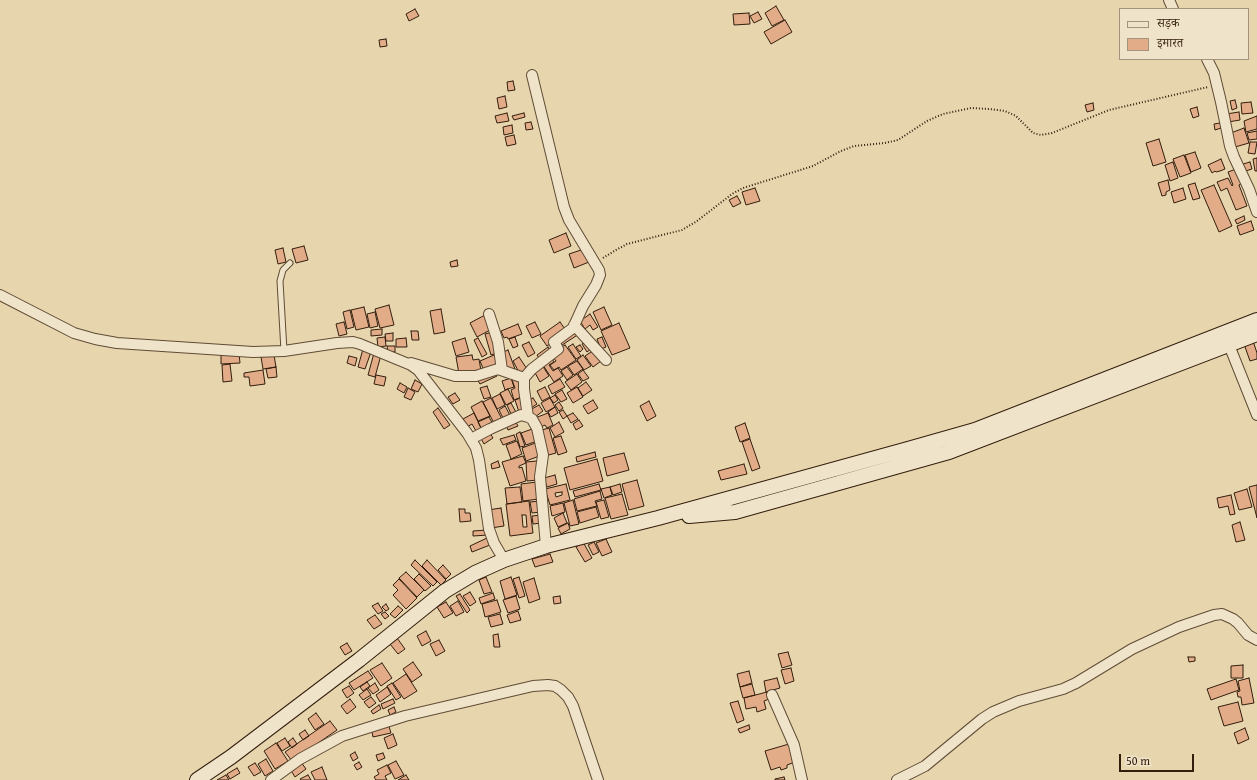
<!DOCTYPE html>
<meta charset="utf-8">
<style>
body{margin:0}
#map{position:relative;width:1257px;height:780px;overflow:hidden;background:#e7d6ad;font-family:"Gentium Book Plus","Noto Serif Devanagari",serif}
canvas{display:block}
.legend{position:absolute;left:1119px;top:8px;width:130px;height:52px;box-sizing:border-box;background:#efe4ca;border:1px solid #a4947e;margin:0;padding:5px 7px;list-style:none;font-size:12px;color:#331d0d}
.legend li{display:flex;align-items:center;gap:8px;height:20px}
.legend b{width:20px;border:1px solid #a4947e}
.scale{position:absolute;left:1119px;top:754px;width:75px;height:18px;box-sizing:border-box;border:2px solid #331d0d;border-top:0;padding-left:5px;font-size:12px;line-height:14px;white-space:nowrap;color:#331d0d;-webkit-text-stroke:3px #efe4ca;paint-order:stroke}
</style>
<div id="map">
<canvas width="1257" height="780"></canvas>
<ul class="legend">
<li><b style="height:5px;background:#efe4ca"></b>सड़क</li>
<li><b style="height:11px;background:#e1ac87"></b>इमारत</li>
</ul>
<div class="scale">50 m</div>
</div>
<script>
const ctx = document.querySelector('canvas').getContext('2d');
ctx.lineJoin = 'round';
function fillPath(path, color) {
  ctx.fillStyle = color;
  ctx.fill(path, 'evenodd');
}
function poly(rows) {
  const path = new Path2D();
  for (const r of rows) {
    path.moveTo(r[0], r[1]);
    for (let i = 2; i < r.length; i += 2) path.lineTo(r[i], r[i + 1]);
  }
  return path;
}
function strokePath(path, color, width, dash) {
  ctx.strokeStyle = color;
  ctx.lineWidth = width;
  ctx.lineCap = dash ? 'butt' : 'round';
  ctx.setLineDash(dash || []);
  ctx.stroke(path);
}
const building = poly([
 [776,6,784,20,772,26,765,13,776,6],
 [415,9,419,16,409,21,406,14,415,9],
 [758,12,762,19,754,23,750,16,758,12],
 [749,13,750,24,734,25,733,14,749,13],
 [785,20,792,32,771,44,764,32,785,20],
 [386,39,387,46,380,47,379,40,386,39],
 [513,81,515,90,508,91,507,82,513,81],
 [505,96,507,107,499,109,497,98,505,96],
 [1235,100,1237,108,1232,110,1230,101,1235,100],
 [1251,102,1253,113,1242,114,1241,103,1251,102],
 [1093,103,1094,110,1087,112,1085,105,1093,103],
 [1197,107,1199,116,1193,118,1190,109,1197,107],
 [1239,112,1240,120,1228,122,1226,114,1239,112],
 [507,113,509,121,497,123,495,116,507,113],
 [524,113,525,117,514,120,512,116,524,113],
 [1257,116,1257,129,1246,132,1244,121,1257,116],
 [531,122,533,129,526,130,525,123,531,122],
 [1220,123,1221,128,1215,130,1214,124,1220,123],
 [512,125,513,133,504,135,503,127,512,125],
 [1244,128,1249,143,1235,147,1231,133,1244,128],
 [1257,131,1257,139,1249,140,1247,133,1257,131],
 [514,135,516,144,507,146,505,137,514,135],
 [1159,139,1166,162,1153,166,1146,143,1159,139],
 [1250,142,1257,142,1255,154,1248,153,1250,142],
 [1195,152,1201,168,1191,172,1185,155,1195,152],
 [1184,155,1191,173,1180,177,1173,159,1184,155],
 [1257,158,1257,171,1255,171,1253,159,1257,158],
 [1221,159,1225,169,1220,171,1216,172,1215,171,1212,173,1208,165,1221,159],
 [1173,162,1178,178,1170,181,1165,165,1173,162],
 [1250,162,1252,169,1242,172,1240,165,1250,162],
 [1236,169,1242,183,1239,185,1247,206,1236,210,1227,188,1221,191,1217,182,1228,178,1232,186,1233,185,1228,172,1236,169],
 [1168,180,1170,190,1166,192,1166,195,1162,196,1158,183,1168,180],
 [1195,183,1200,198,1193,200,1188,185,1195,183],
 [1214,185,1232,226,1219,232,1201,190,1214,185],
 [755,188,760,201,746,205,742,192,755,188],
 [1183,188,1186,199,1174,203,1171,192,1183,188],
 [737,196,741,203,733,207,729,200,737,196],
 [1244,216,1245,220,1237,224,1235,220,1244,216],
 [1251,221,1254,230,1240,235,1237,226,1251,221],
 [566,233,571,246,554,253,549,240,566,233],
 [304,246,308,260,296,263,292,249,304,246],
 [283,248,286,262,278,264,275,250,283,248],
 [584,249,589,262,574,268,569,254,584,249],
 [457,260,458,266,451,267,450,262,457,260],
 [389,305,394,325,380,328,375,309,389,305],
 [364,307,369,327,356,330,351,310,364,307],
 [604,307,612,325,601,330,593,312,604,307],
 [441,309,445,332,434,334,430,311,441,309],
 [350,310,354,327,347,329,343,312,350,310],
 [375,312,378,326,370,328,367,314,375,312],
 [590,314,598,327,593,330,590,325,585,329,580,321,590,314],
 [485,315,492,329,477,337,470,323,485,315],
 [344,322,347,334,339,336,336,324,344,322],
 [535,322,541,334,532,338,526,326,535,322],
 [560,322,567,332,547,346,540,336,560,322],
 [619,323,630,348,612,355,601,331,619,323],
 [518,324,522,334,508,339,507,337,504,338,501,331,518,324],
 [575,328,579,334,559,347,555,342,575,328],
 [382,329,382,335,371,336,371,330,382,329],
 [411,331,418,331,419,340,412,340,411,331],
 [493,332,499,352,491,355,485,334,493,332],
 [393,333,393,341,386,341,385,334,393,333],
 [385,337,386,346,378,347,377,338,385,337],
 [515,337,518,346,513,348,509,339,515,337],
 [602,337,606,347,601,349,597,339,602,337],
 [406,338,407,347,396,347,396,339,406,338],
 [465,338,469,352,456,356,452,342,465,338],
 [478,338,487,354,482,357,474,340,478,338],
 [586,341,591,349,587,352,582,344,586,341],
 [1253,341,1257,353,1257,359,1250,361,1244,344,1253,341],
 [529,342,535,353,528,357,522,345,529,342],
 [573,344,581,356,576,359,568,347,573,344],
 [565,345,576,360,561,370,559,367,554,370,550,365,556,361,551,354,565,345],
 [580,345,583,349,580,352,576,347,580,345],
 [387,346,395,346,395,352,388,352,387,346],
 [548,347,551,353,540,360,537,355,548,347],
 [363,349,371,352,365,369,358,367,363,349],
 [508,350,515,369,507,371,501,353,508,350],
 [594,350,601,361,593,367,585,356,594,350],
 [239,353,240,363,221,364,221,355,239,353],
 [374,353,381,355,375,377,368,375,374,353],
 [274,355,276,367,263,369,261,357,274,355],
 [472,355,473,360,479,359,481,371,459,374,456,357,472,355],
 [494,355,499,367,485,373,480,361,494,355],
 [583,355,591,366,584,370,577,360,583,355],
 [349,356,357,358,355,366,347,363,349,356],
 [519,357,527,369,520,374,513,361,519,357],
 [551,357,554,362,549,365,553,371,558,368,563,376,554,382,541,362,551,357],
 [577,361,583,369,574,375,568,366,577,361],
 [230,364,232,381,223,382,222,365,230,364],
 [542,365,549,376,540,382,534,371,542,365],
 [276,367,277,377,268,378,266,369,276,367],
 [567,367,573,375,567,380,561,371,567,367],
 [263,370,265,384,250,386,249,377,244,377,244,373,263,370],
 [494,370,497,376,480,384,477,379,494,370],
 [583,370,589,378,583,381,578,374,583,370],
 [577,374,582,382,571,390,565,382,577,374],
 [376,375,386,377,384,386,374,384,376,375],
 [511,378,514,387,505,390,502,381,511,378],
 [519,378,524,396,514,400,511,390,515,388,512,380,519,378],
 [560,379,565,387,552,394,548,386,560,379],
 [415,380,422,384,418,392,411,389,415,380],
 [586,382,592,390,583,396,578,388,586,382],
 [400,383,407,387,404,393,397,389,400,383],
 [487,386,491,397,484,399,480,388,487,386],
 [545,387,550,397,542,401,537,391,545,387],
 [577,387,583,397,573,403,567,393,577,387],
 [408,388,415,392,411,400,404,397,408,388],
 [508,389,514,401,506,405,500,393,508,389],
 [562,390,567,399,561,402,555,394,562,390],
 [455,393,460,400,453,404,448,397,455,393],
 [500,394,505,405,497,409,492,398,500,394],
 [555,395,558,400,554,403,550,398,555,395],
 [523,397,527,410,519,412,515,400,523,397],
 [491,398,503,421,495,425,483,402,491,398],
 [533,398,537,404,531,408,526,402,533,398],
 [550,398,555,407,546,412,541,403,550,398],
 [593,400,598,408,588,414,583,406,593,400],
 [482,401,490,416,478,421,471,407,482,401],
 [649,401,656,416,647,421,640,406,649,401],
 [559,402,563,408,559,411,555,405,559,402],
 [511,403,517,414,512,416,507,405,511,403],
 [539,405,543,411,535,417,530,410,539,405],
 [505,406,511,417,504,420,499,410,505,406],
 [555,407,558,413,551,417,548,412,555,407],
 [438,408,450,425,444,429,433,412,438,408],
 [563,410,567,416,563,419,559,412,563,410],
 [474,413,481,428,476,431,472,424,467,427,463,419,474,413],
 [548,413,553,425,547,428,545,425,539,428,535,418,548,413],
 [573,413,578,419,571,423,567,416,573,413],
 [489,417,494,426,483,432,478,422,489,417],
 [514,419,518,426,508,430,505,423,514,419],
 [579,420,583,426,576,430,573,424,579,420],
 [559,422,564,432,555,437,550,428,559,422],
 [745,423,750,438,740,442,735,427,745,423],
 [535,428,540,440,526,445,521,433,535,428],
 [549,428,556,453,545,456,538,431,549,428],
 [488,430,493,438,484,444,479,435,488,430],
 [520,432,525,446,520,447,516,434,520,432],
 [514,435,516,440,503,445,500,439,514,435],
 [561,436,567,452,558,455,553,438,561,436],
 [750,439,760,468,752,471,742,442,750,439],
 [517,441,522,454,511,459,506,445,517,441],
 [538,442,542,455,526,461,522,448,538,442],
 [595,452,596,457,577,462,576,457,595,452],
 [624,453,629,470,607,476,603,458,624,453],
 [523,456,526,463,519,466,519,468,522,467,526,481,510,486,502,462,523,456],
 [597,459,603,481,570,490,564,468,597,459],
 [498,461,500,467,492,469,491,464,498,461],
 [537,461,538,480,527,481,526,462,537,461],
 [744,464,747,474,721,480,718,471,744,464],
 [555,475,557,484,547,487,544,478,555,475],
 [637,480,644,506,629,510,622,484,637,480],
 [537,482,539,499,523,501,521,484,537,482],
 [566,484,570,500,550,505,545,489,566,484],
 [562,492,562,495,556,497,555,493,562,492],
 [599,484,601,490,575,497,573,491,599,484],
 [620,484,622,492,613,495,610,487,620,484],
 [1257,485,1257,518,1249,487,1257,485],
 [520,487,522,502,507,504,505,488,520,487],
 [610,487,612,495,604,498,601,489,610,487],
 [1247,489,1252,507,1239,510,1234,493,1247,489],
 [600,491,602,499,595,501,597,506,577,511,574,499,600,491],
 [622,494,628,515,611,519,605,498,622,494],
 [1231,495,1235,514,1230,515,1228,506,1219,508,1217,498,1231,495],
 [573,500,579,524,570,526,564,503,573,500],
 [604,500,609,517,601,519,596,502,604,500],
 [529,501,533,533,510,536,506,504,529,501],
 [522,515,526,515,527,527,523,527,522,515],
 [539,501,541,512,532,513,530,502,539,501],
 [563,503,565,512,552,516,550,506,563,503],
 [596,507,599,517,580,523,577,512,596,507],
 [501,508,504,526,491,528,488,510,501,508],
 [459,509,465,509,465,513,470,513,471,521,460,522,459,509],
 [563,513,567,523,558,527,554,518,563,513],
 [541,515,542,523,533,524,532,516,541,515],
 [1240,522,1245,540,1236,542,1232,525,1240,522],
 [568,523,570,529,561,534,558,528,568,523],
 [487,530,488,535,473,536,473,531,487,530],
 [487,538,490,545,472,552,470,546,487,538],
 [606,539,612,552,602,556,596,543,606,539],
 [583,542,592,558,585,562,576,547,583,542],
 [594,542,599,552,593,555,588,545,594,542],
 [550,554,553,562,535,567,532,559,550,554],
 [415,560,437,582,433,586,411,565,415,560],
 [427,560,446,580,441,585,422,566,427,560],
 [443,565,451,574,446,579,438,570,443,565],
 [406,572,424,590,417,597,399,578,406,572],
 [419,574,431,586,425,591,414,579,419,574],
 [486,577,492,592,484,594,479,580,486,577],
 [511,577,517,595,505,599,500,581,511,577],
 [519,577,525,596,519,598,513,579,519,577],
 [534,578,540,599,529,603,523,582,534,578],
 [399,579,417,598,406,609,393,595,398,590,393,585,399,579],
 [470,592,476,602,470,606,463,596,470,592],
 [493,593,495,599,481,604,479,598,493,593],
 [460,594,470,610,467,613,456,596,460,594],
 [516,596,520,609,508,613,503,600,516,596],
 [560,596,561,603,554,604,553,597,560,596],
 [497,600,501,612,485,617,482,604,497,600],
 [458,601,464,612,456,616,450,606,458,601],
 [446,602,453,613,444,618,437,607,446,602],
 [378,603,383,611,378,614,372,606,378,603],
 [386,604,389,609,386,611,382,607,386,604],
 [398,606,403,610,395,618,390,614,398,606],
 [518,611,521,620,510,623,507,615,518,611],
 [385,612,389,616,385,619,381,614,385,612],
 [500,614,503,624,491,627,488,617,500,614],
 [375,615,382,624,374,629,367,620,375,615],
 [426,631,431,641,422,646,417,636,426,631],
 [498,634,500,647,494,647,493,635,498,634],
 [397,638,405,649,398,654,390,644,397,638],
 [439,640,445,651,436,656,430,644,439,640],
 [347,643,352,651,345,655,340,647,347,643],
 [788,652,792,665,782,668,778,654,788,652],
 [1188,657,1195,657,1195,661,1189,662,1188,657],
 [413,662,422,675,412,682,403,669,413,662],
 [382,663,392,678,381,686,370,670,382,663],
 [1243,665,1243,678,1231,678,1231,666,1243,665],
 [791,668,794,681,785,684,781,670,791,668],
 [368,671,373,678,354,690,349,683,368,671],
 [749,671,752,683,740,687,737,674,749,671],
 [406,674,417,691,404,699,393,683,406,674],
 [777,678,780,688,766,692,764,681,777,678],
 [1249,678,1254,703,1242,705,1241,697,1238,697,1237,692,1240,691,1238,681,1249,678],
 [1236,679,1239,690,1211,700,1207,689,1236,679],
 [367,682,370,686,363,691,360,687,367,682],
 [375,683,379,690,373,694,368,688,375,683],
 [392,683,401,697,396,700,387,686,392,683],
 [752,684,755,695,743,698,740,687,752,684],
 [349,686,354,693,347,698,342,690,349,686],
 [387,687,391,694,380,702,376,695,387,687],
 [367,689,371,695,363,700,359,695,367,689],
 [767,692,769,699,764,701,766,709,757,712,756,707,746,709,744,698,767,692],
 [371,697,376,703,369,708,364,702,371,697],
 [350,699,356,707,347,714,341,706,350,699],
 [393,699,395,703,383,709,381,704,393,699],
 [738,701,744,720,737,723,730,703,738,701],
 [1238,702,1243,721,1224,726,1218,707,1238,702],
 [379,705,381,709,373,714,371,711,379,705],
 [394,707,396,712,390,715,388,710,394,707],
 [316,713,324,724,315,730,308,719,316,713],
 [330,721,337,730,292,761,285,752,330,721],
 [388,723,391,733,373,737,371,727,388,723],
 [749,725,750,729,740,733,738,729,749,725],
 [1245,728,1249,739,1238,744,1234,733,1245,728],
 [305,730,309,736,303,740,299,734,305,730],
 [393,734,397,745,388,749,384,738,393,734],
 [285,738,290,746,282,751,277,743,285,738],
 [293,738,297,744,292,748,288,742,293,738],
 [276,743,288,761,275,769,264,751,276,743],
 [789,744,795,762,787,765,787,768,781,770,780,767,771,770,765,751,789,744],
 [355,752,358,758,353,761,350,755,355,752],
 [383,753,385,758,378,761,376,755,383,753],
 [266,759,273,771,265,776,258,764,266,759],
 [396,761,404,775,395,779,388,765,396,761],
 [301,762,306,769,295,777,290,769,301,762],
 [359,762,362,767,357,770,354,765,359,762],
 [255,763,261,772,254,776,248,767,255,763],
 [387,765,391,773,385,776,387,780,376,780,374,777,379,774,377,770,387,765],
 [322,767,327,780,315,780,311,772,322,767],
 [237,768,240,773,230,779,227,774,237,768],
 [226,775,229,780,217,780,226,775],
 [308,775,311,780,301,780,300,779,308,775],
 [406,775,409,780,398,780,406,775],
 [784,777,785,780,775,780,775,779,784,777]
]);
const path = poly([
 [603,258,616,250,627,244,682,230,697,221,732,194,743,188,813,166,841,151,854,146,885,143,898,140,927,121,943,114,971,108,989,109,1005,111,1016,116,1033,133,1041,135,1052,133,1109,110,1208,87]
]);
const lane = poly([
 [284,351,280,281,283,270,290,263]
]);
const street = poly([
 [1169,0,1173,9],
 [1207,59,1214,73,1221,102,1230,146,1234,157,1249,189,1257,212],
 [0,295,74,333,95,339,117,343,253,352,284,351,337,343,353,342,360,344,411,365,418,370,467,433,476,448,479,460,489,529,494,543,504,560],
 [489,314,498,342,502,370],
 [574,325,606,360],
 [1227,340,1257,415],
 [411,363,455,376,476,376,498,369,524,378],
 [528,417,524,389,524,378,532,369,558,349,554,342,573,328,583,306,596,285,600,275,599,270,569,220,564,207,532,75],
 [471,439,490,429,521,415,528,417,532,419,537,428,543,455,540,477,546,546],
 [772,695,794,745,802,780],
 [271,780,300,759,342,736,405,716,533,686,548,685,555,686,561,690,568,697,573,706,598,780],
 [897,780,925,766,982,719,993,712,1019,701,1063,689,1076,683,1132,649,1179,627,1214,615,1222,614,1233,619,1238,623,1248,635,1257,640]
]);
const secondary = poly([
 [689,516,735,512,949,452,1257,334],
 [197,780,231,757,359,660,445,591,475,573,504,560,546,546,658,518,908,449,975,430,1257,320]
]);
fillPath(building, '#e1ac87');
strokePath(building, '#331d0d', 1);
strokePath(lane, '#604b35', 7);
strokePath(street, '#604b35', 12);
strokePath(secondary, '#331d0d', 16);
strokePath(path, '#331d0d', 2, [1, 2]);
strokePath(lane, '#efe4ca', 5);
strokePath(street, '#efe4ca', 10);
strokePath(secondary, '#efe4ca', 14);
</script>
